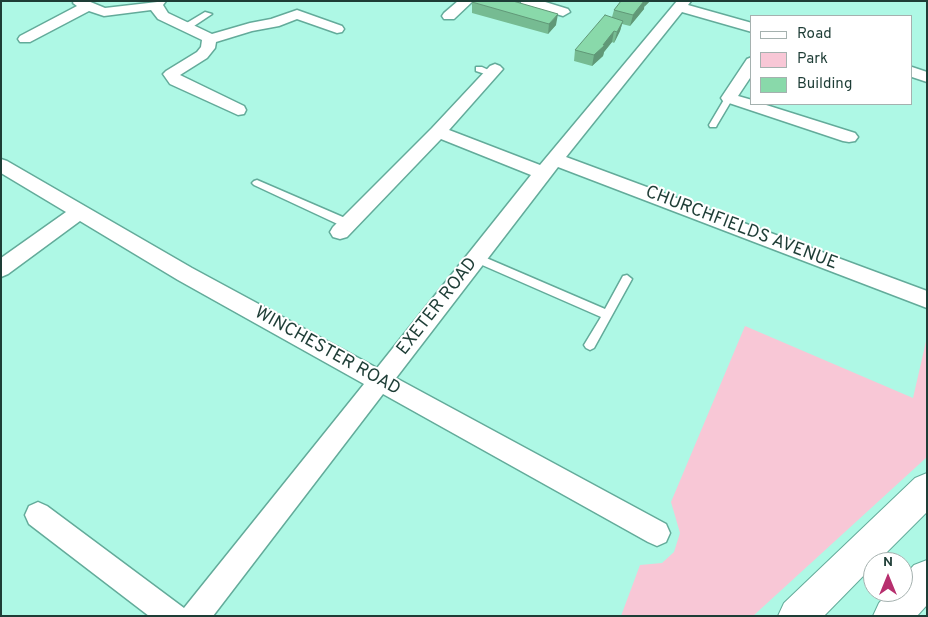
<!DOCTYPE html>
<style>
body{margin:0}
#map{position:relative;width:928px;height:617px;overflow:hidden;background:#aef8e5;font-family:Overpass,sans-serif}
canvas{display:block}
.frame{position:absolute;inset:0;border:2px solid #1e3d36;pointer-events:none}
.legend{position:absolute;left:750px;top:15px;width:162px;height:90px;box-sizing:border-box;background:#fff;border:1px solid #a5b1af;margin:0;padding:6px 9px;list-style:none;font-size:15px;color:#1e3d36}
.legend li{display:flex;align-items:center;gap:10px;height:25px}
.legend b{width:25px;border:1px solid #a5b1af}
.north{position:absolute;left:863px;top:552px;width:50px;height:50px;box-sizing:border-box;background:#fff;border:1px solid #a5b1af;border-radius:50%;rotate:0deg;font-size:14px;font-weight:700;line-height:20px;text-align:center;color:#1e3d36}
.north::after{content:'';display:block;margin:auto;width:18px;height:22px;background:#b72f6e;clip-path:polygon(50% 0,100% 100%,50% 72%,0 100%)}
</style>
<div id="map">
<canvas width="928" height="617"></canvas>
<div class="frame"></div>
<ul class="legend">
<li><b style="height:6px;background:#fff"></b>Road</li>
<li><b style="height:14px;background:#f8c7d6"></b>Park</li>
<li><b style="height:14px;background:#89d9aa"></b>Building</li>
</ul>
<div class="north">N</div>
</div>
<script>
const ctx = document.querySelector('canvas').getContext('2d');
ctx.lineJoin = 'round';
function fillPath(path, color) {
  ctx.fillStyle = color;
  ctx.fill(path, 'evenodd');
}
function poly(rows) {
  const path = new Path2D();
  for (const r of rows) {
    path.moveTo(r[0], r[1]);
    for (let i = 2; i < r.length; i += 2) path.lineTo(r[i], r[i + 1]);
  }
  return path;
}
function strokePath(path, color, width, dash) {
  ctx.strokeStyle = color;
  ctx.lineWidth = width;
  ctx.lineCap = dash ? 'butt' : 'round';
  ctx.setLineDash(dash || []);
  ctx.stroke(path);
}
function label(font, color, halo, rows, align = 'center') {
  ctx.font = font + ' Overpass,sans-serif';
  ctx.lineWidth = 4;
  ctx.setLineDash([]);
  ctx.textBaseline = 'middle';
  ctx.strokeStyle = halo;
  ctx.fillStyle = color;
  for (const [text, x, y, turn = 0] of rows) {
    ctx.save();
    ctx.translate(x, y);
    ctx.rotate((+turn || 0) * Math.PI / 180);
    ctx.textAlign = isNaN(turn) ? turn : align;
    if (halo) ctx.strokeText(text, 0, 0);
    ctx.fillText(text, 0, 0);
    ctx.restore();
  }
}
const green = poly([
 [745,326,913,398,927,337,927,457,753,616,621,616,640,565,662,563,674,552,680,533,671,502]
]);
const service = poly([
 [205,12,212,14,191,28,185,28,185,24,205,12],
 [476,67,482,67,495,73,488,75,476,71,476,67],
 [729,95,733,98,717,125,716,127,710,127,709,125,725,98,729,95],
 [257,180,352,221,353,224,348,228,344,227,254,185,252,183,254,181,257,180],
 [477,254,605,309,623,276,627,275,632,279,594,348,590,350,586,348,584,345,601,317,473,261,472,258,473,255,477,254]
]);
const minor = poly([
 [74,1,88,1,105,8,166,1,163,5,168,13,212,34,250,23,271,19,297,10,342,26,344,29,342,32,337,33,297,19,279,26,252,31,216,42,215,48,207,58,180,75,244,106,246,110,244,114,238,115,170,84,163,74,166,71,197,52,201,47,202,40,158,19,151,10,104,16,89,11,30,42,20,42,18,39,20,36,77,6,73,3,74,1],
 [458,1,473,1,454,19,444,19,442,16,444,13,458,1],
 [520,1,542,1,568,9,570,12,563,16,522,4,520,1],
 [677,1,691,1,688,5,752,23,752,32,682,12,566,157,927,291,927,308,558,167,396,378,666,524,670,533,666,542,657,546,648,542,383,394,213,616,149,616,29,524,25,515,29,506,38,502,47,506,184,608,364,384,178,280,80,221,8,274,1,277,1,258,66,212,1,173,1,159,7,161,192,268,377,368,531,175,441,139,347,237,340,239,333,237,330,232,333,227,432,128,490,66,495,64,500,66,503,69,449,130,540,165,677,1],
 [752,57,752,75,738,96,752,100,752,104,763,104,855,133,858,137,855,141,849,142,843,141,723,101,721,98,747,59,752,57],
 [912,67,927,72,927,82,912,77,912,67]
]);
const trunk = poly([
 [927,473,927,512,877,562,873,562,873,566,824,616,778,616,784,603,915,478,927,473],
 [927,560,927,605,917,616,873,616,879,603,889,592,903,592,903,577,914,565,927,560]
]);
const wall = poly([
 [621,1,650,1,644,7,644,9,630,26,622,24,620,31,614,43,612,42,604,52,603,56,592,66,574,61,575,50,612,17,614,10],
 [472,2,556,25,548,34,472,13]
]);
const shadedWall = poly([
 [644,1,645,1,644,9,630,26,633,15],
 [645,1,650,1,644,7],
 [558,14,556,25,548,34,549,24],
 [623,21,620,31,614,43,617,32],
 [614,31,612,42,604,52,603,56,592,66,594,55]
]);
const building = poly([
 [474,1,513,1,558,14,549,24,472,2,474,1],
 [621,1,644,1,633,15,614,10,621,1],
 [605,15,623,21,617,32,614,31,603,45,605,45,594,55,575,50,605,15]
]);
const streetNames = [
 ["CHURCHFIELDS AVENUE",741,229,21],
 ["EXETER ROAD",438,307,-52],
 ["WINCHESTER ROAD",327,352,29]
];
fillPath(green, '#f8c7d6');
strokePath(service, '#63ab9a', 3);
strokePath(minor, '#63ab9a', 3);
strokePath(trunk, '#63ab9a', 2);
fillPath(service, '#fff');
fillPath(minor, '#fff');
fillPath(trunk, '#fff');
fillPath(wall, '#76bb92');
fillPath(shadedWall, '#609877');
fillPath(building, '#89d9aa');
strokePath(building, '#609877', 1);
label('18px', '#1e3d36', '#fff', streetNames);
</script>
